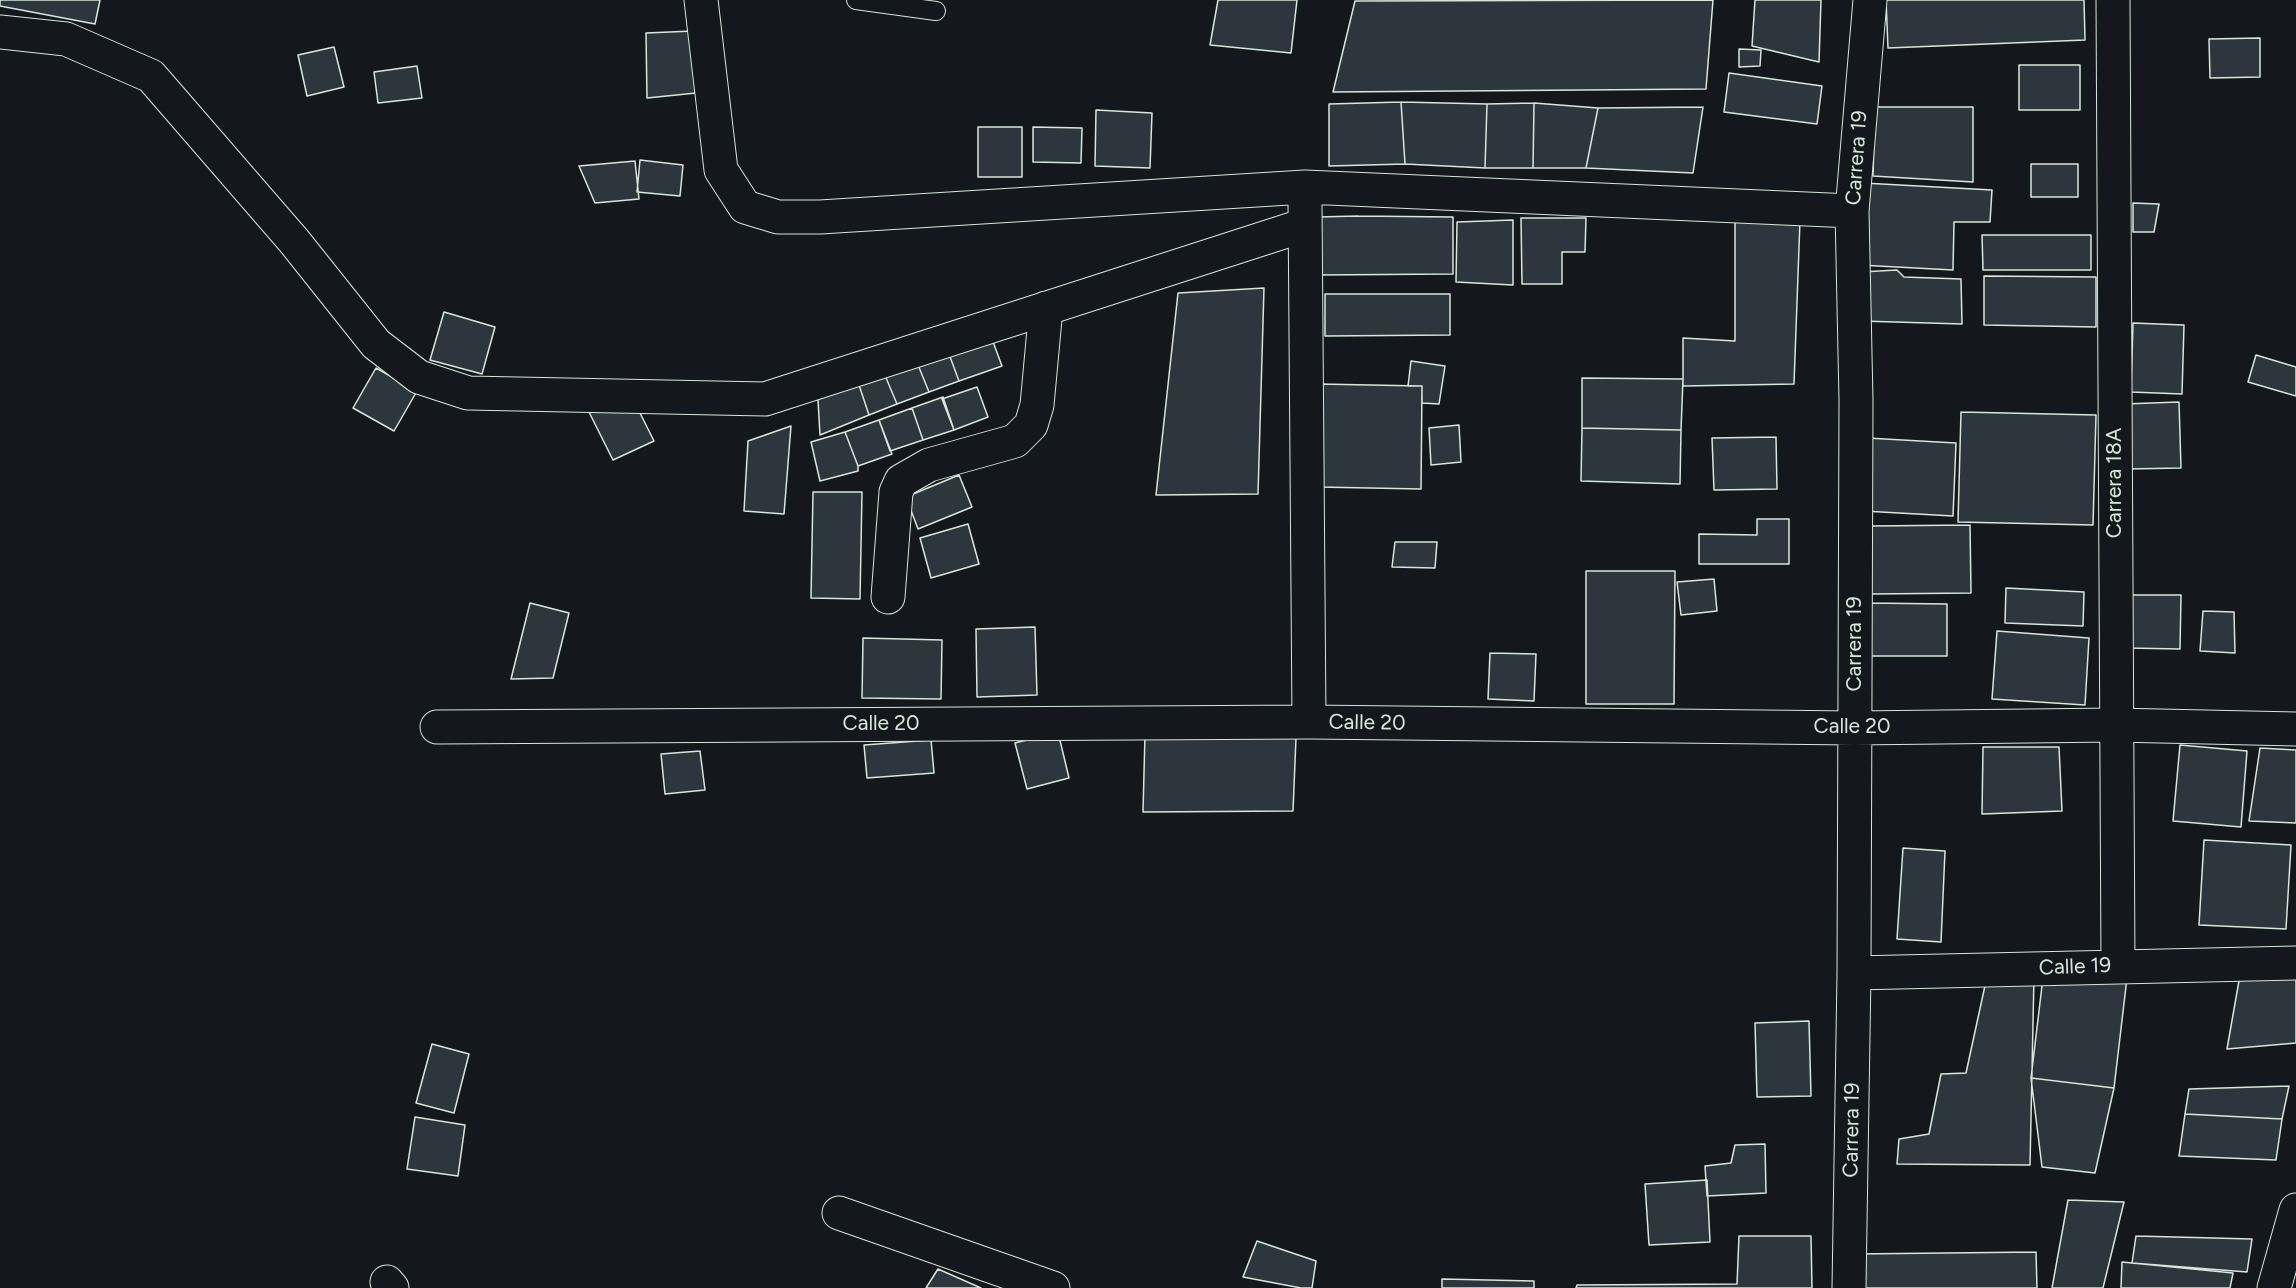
<!DOCTYPE html>
<style>
body{margin:0}
canvas{display:block;background:#14181c}
</style>
<canvas width="2296" height="1288"></canvas>
<script>
const ctx = document.querySelector('canvas').getContext('2d');
ctx.lineJoin = 'round';
function fillPath(path, color) {
  ctx.fillStyle = color;
  ctx.fill(path, 'evenodd');
}
function poly(rows) {
  const path = new Path2D();
  for (const r of rows) {
    path.moveTo(r[0], r[1]);
    for (let i = 2; i < r.length; i += 2) path.lineTo(r[i], r[i + 1]);
  }
  return path;
}
function strokePath(path, color, width, dash) {
  ctx.strokeStyle = color;
  ctx.lineWidth = width;
  ctx.lineCap = dash ? 'butt' : 'round';
  ctx.setLineDash(dash || []);
  ctx.stroke(path);
}
function label(font, color, halo, rows, align = 'center') {
  ctx.font = font + ' Figtree,sans-serif';
  ctx.lineWidth = 4.5;
  ctx.setLineDash([]);
  ctx.textBaseline = 'middle';
  ctx.strokeStyle = halo;
  ctx.fillStyle = color;
  for (const [text, x, y, turn = 0] of rows) {
    ctx.save();
    ctx.translate(x, y);
    ctx.rotate((+turn || 0) * Math.PI / 180);
    ctx.textAlign = isNaN(turn) ? turn : align;
    if (halo) ctx.strokeText(text, 0, 0);
    ctx.fillText(text, 0, 0);
    ctx.restore();
  }
}
const building = poly([
 [0,0,100,0,95,24,0,6,0,0],
 [1218,0,1297,0,1291,53,1210,45,1218,0],
 [1713,0,1706,89,1333,92,1355,1,1713,0],
 [1755,0,1821,0,1819,62,1752,46,1755,0],
 [1886,0,2084,0,2085,40,1888,48,1886,0],
 [693,31,696,93,647,98,646,33,693,31],
 [2260,38,2260,77,2210,78,2209,39,2260,38],
 [334,47,344,87,307,96,298,55,334,47],
 [1739,49,1761,50,1760,66,1739,67,1739,49],
 [2019,65,2080,65,2080,110,2019,110,2019,65],
 [417,66,422,98,378,103,374,72,417,66],
 [1729,73,1822,86,1817,124,1724,112,1729,73],
 [1401,102,1405,164,1329,166,1329,104,1401,102],
 [1401,102,1487,104,1485,168,1405,164,1401,102],
 [1534,103,1533,168,1485,168,1487,104,1534,103],
 [1534,103,1598,108,1586,168,1533,168,1534,103],
 [1703,107,1693,173,1586,168,1598,108,1703,107],
 [1875,107,1973,107,1973,182,1873,176,1875,107],
 [1096,110,1152,113,1150,168,1095,166,1096,110],
 [978,127,1022,127,1022,177,978,177,978,127],
 [1033,127,1082,128,1081,163,1033,162,1033,127],
 [640,160,683,165,680,196,637,192,640,160],
 [635,161,639,199,595,203,579,166,635,161],
 [2031,164,2078,164,2078,197,2031,197,2031,164],
 [1863,183,1992,190,1990,222,1954,222,1953,270,1859,265,1863,183],
 [2133,203,2159,204,2154,232,2133,232,2133,203],
 [1358,216,1453,217,1453,274,1315,275,1317,217,1358,216],
 [1735,217,1800,220,1794,384,1683,386,1683,338,1735,341,1735,217],
 [1521,218,1586,218,1585,252,1562,252,1562,284,1522,284,1521,218],
 [1513,220,1513,285,1456,282,1457,222,1513,220],
 [1982,235,2091,235,2091,270,1983,270,1982,235],
 [1897,270,1904,277,1961,279,1962,324,1861,321,1861,272,1897,270],
 [1984,276,2096,277,2096,327,1984,325,1984,276],
 [1264,288,1258,494,1156,495,1178,293,1264,288],
 [1325,294,1450,294,1450,335,1325,336,1325,294],
 [444,312,495,327,482,374,430,360,444,312],
 [2133,323,2184,325,2182,394,2131,392,2133,323],
 [989,331,1002,366,959,381,946,346,989,331],
 [946,346,959,381,929,392,916,360,946,346],
 [2256,355,2296,367,2296,396,2248,382,2256,355],
 [916,360,929,392,897,404,884,373,916,360],
 [1411,361,1445,366,1439,404,1422,403,1422,386,1408,386,1411,361],
 [376,368,417,391,394,431,353,408,376,368],
 [851,373,858,382,869,415,820,435,818,400,851,373],
 [884,373,897,404,869,415,858,382,884,373],
 [1582,378,1683,379,1681,430,1582,428,1582,378],
 [1319,384,1422,386,1421,489,1318,487,1319,384],
 [977,387,988,417,954,430,942,399,977,387],
 [943,397,954,430,923,440,912,408,943,397],
 [2179,402,2181,468,2127,469,2124,404,2179,402],
 [636,405,654,441,613,460,589,412,636,405],
 [912,408,923,440,890,451,879,420,912,408],
 [1961,412,2096,415,2093,525,1958,522,1961,412],
 [879,420,892,454,858,466,845,432,879,420],
 [1459,425,1461,462,1431,465,1429,428,1459,425],
 [791,426,784,514,744,511,748,441,791,426],
 [1582,428,1681,430,1680,484,1581,481,1582,428],
 [845,432,858,466,858,471,820,481,811,442,845,432],
 [1776,437,1777,489,1714,490,1712,438,1776,437],
 [1867,438,1956,443,1953,516,1863,511,1867,438],
 [959,475,972,507,918,529,906,497,959,475],
 [813,492,862,492,860,599,811,598,813,492],
 [1757,519,1789,519,1789,564,1699,564,1699,534,1757,535,1757,519],
 [968,524,979,564,931,578,920,538,968,524],
 [1970,525,1971,593,1871,594,1871,526,1970,525],
 [1395,542,1437,542,1435,568,1392,567,1395,542],
 [1586,571,1675,571,1674,704,1586,704,1586,571],
 [1714,579,1717,611,1681,615,1677,582,1714,579],
 [2006,588,2084,592,2083,626,2005,623,2006,588],
 [2127,595,2181,595,2180,649,2127,648,2127,595],
 [530,603,569,613,553,678,511,679,530,603],
 [1868,603,1947,604,1947,656,1867,656,1868,603],
 [2203,611,2234,612,2235,653,2200,651,2203,611],
 [1035,627,1037,695,977,697,976,629,1035,627],
 [1997,631,2089,638,2085,705,1992,699,1997,631],
 [863,638,942,640,941,699,862,698,863,638],
 [1490,653,1536,654,1534,701,1488,699,1490,653],
 [1058,732,1069,778,1027,789,1015,743,1058,732],
 [1145,734,1296,738,1293,811,1143,812,1145,734],
 [931,740,934,773,867,778,864,745,931,740],
 [2180,745,2247,751,2241,827,2173,821,2180,745],
 [1983,747,2059,747,2062,811,1982,814,1983,747],
 [2260,748,2296,750,2296,823,2249,821,2260,748],
 [700,751,705,790,665,794,661,754,700,751],
 [2204,840,2291,845,2286,929,2199,925,2204,840],
 [1903,848,1945,851,1941,942,1897,939,1903,848],
 [2044,969,2127,978,2114,1088,2031,1078,2044,969],
 [2240,975,2296,975,2296,1043,2227,1049,2240,975],
 [2034,976,2030,1165,1897,1164,1899,1139,1929,1134,1941,1074,1966,1073,1986,981,2034,976],
 [1809,1021,1811,1096,1757,1097,1755,1023,1809,1021],
 [432,1044,469,1054,454,1113,416,1103,432,1044],
 [2031,1078,2114,1088,2095,1173,2042,1167,2031,1078],
 [2289,1086,2282,1119,2185,1114,2189,1089,2289,1086],
 [2185,1114,2282,1119,2276,1160,2179,1156,2185,1114],
 [415,1117,465,1125,458,1176,407,1169,415,1117],
 [1765,1144,1766,1193,1707,1196,1705,1166,1731,1163,1735,1145,1765,1144],
 [1707,1180,1710,1242,1649,1245,1645,1184,1707,1180],
 [2068,1200,2124,1202,2103,1288,2052,1288,2068,1200],
 [1739,1236,1811,1236,1812,1288,1576,1288,1577,1285,1737,1284,1739,1236],
 [2136,1236,2252,1239,2247,1272,2132,1263,2136,1236],
 [1257,1241,1316,1261,1312,1288,1301,1288,1243,1277,1257,1241],
 [2036,1252,2037,1288,1858,1288,1854,1254,2036,1252],
 [2122,1262,2132,1263,2233,1273,2230,1288,2121,1288,2122,1262],
 [938,1269,981,1288,926,1288,938,1269],
 [1442,1279,1534,1281,1534,1288,1442,1288,1442,1279]
]);
const lane = poly([
 [856,0,936,11]
]);
const street = poly([
 [701,0,721,170,745,207,778,217,820,217,1305,187,1852,211],
 [2113,0,2118,965],
 [0,32,66,39,151,76,294,241,376,344,419,377,468,393,765,399,1305,225],
 [1305,204,1309,722],
 [888,597,896,492,901,481,929,465,1015,441,1031,425,1037,405,1046,308],
 [437,727,1309,722,1854,728,2115,725,2296,729],
 [1854,973,2296,963],
 [839,1213,1053,1288],
 [387,1282,392,1288],
 [1849,1288,1854,973,1856,401,1852,211,1870,0],
 [2274,1288,2296,1210]
]);
const streetNames = [
 ["Carrera 19",1857,158,-86],
 ["Carrera 18A",2115,483,-90],
 ["Carrera 19",1855,644,-90],
 ["Calle 20",1367,723,1],
 ["Calle 20",881,724],
 ["Calle 20",1852,727],
 ["Calle 19",2075,967,-2],
 ["Carrera 19",1852,1130,-89]
];
fillPath(building, '#2c363c');
strokePath(building, '#d8e6dc', 1.5);
strokePath(lane, '#d8e6dc', 20);
strokePath(street, '#d8e6dc', 35);
strokePath(lane, '#14181c', 18);
strokePath(street, '#14181c', 33);
label('21px', '#d8e6dc', '#14181c', streetNames);
</script>
